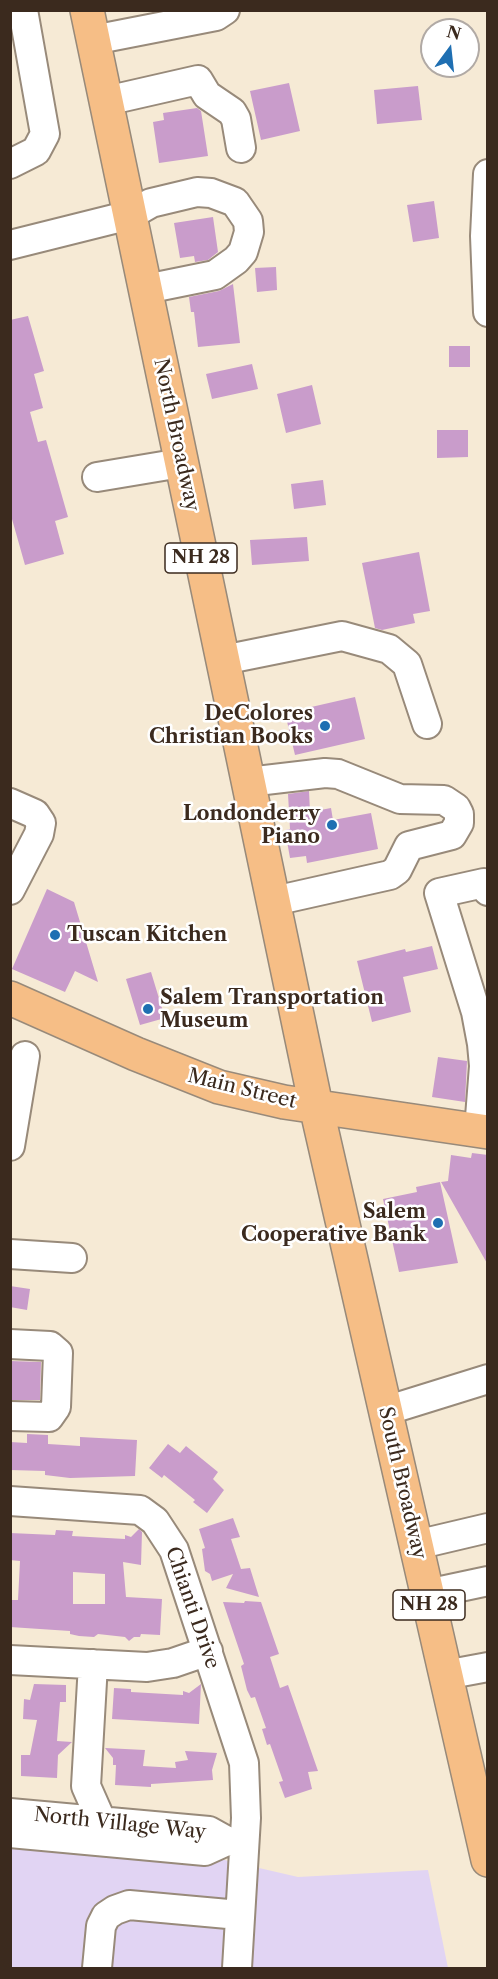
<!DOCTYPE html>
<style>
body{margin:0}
#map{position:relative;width:498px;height:1979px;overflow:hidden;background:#f6ead5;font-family:"Libre Caslon Text",serif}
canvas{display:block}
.frame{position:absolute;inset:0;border:12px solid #3b2a1e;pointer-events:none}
.north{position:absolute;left:420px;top:18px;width:60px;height:60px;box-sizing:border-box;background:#fff;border:2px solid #b1aaa5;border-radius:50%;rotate:15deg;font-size:16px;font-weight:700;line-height:24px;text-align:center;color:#3b2a1e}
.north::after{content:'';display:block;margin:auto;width:21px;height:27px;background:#1f6fb2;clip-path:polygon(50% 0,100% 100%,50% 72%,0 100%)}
</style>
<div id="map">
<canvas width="498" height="1979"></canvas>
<div class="frame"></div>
<div class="north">N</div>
</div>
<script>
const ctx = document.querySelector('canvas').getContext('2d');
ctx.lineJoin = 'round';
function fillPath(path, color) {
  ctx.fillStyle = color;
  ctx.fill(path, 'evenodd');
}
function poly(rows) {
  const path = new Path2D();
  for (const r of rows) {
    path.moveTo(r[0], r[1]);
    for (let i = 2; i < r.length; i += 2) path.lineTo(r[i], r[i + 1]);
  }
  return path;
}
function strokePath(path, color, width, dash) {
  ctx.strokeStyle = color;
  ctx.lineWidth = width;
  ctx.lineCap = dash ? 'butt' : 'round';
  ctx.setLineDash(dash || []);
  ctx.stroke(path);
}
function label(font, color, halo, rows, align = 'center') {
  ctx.font = font + ' "Libre Caslon Text",serif';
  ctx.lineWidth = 5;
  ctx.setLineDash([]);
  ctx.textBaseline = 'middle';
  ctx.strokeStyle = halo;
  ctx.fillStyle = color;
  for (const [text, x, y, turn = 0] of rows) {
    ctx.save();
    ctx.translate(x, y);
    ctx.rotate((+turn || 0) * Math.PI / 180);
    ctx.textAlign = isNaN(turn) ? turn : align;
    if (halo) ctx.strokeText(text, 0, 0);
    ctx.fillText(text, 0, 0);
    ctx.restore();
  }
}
const built = poly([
 [11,1848,203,1855,298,1877,428,1870,448,1968,11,1968]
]);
const building = poly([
 [289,83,300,131,261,140,250,91],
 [418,86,422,120,377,124,374,90],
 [197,108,201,111,208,156,159,163,153,122,164,120,163,113],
 [434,201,439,238,413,242,407,205],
 [213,217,218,252,208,260,195,262,194,256,180,258,174,223],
 [276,267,277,290,257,292,255,268],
 [233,284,240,343,198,347,194,312,191,312,189,297,219,291],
 [28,316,44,371,34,374,43,408,30,412,38,442,46,440,68,517,55,521,64,554,25,565,10,512,10,320],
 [449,346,470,346,470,367,449,367],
 [252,364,258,389,212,399,206,374],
 [312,385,321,424,286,433,277,394],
 [437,430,468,430,468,457,437,458],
 [323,480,326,505,294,509,291,484],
 [307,537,309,561,252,565,250,540],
 [419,552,430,611,413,614,415,623,382,630,375,628,362,563],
 [355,697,365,739,295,755,285,713],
 [309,791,310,812,331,808,333,820,371,813,378,849,307,863,306,856,290,858,285,830,290,829,288,794],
 [47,889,74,902,98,982,75,971,65,992,12,969],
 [432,946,438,969,403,977,411,1012,372,1022,357,961,405,949,406,952],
 [151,972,165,1018,140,1025,126,979],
 [438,1057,467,1061,465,1102,432,1097],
 [472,1153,488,1155,488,1265,441,1182,448,1181,451,1155,471,1158],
 [440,1182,458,1263,399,1272,383,1199,417,1192,416,1187],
 [10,1286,30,1289,27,1310,10,1307],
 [10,1361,41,1362,40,1400,10,1400],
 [27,1434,48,1435,48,1444,80,1446,80,1437,137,1440,135,1476,70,1478,45,1475,45,1471,10,1470,10,1442,27,1443],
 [168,1444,180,1453,186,1446,218,1472,213,1479,224,1490,207,1513,193,1502,195,1500,164,1475,162,1478,149,1468],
 [233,1518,240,1537,231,1539,241,1569,250,1568,259,1597,226,1588,233,1574,212,1581,210,1574,205,1571,202,1549,205,1548,199,1529],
 [139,1529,142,1532,141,1565,123,1562,126,1597,162,1599,160,1635,141,1634,140,1637,134,1637,129,1641,125,1637,98,1634,94,1637,79,1636,70,1634,70,1631,10,1627,10,1600,18,1600,20,1561,10,1560,10,1533,55,1535,56,1530,73,1531,72,1536,125,1539,125,1535,131,1537],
 [73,1572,105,1574,105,1604,73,1604],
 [245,1601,261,1602,279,1654,270,1657,280,1688,288,1685,318,1771,308,1772,312,1789,285,1798,279,1782,283,1781,270,1744,267,1745,262,1729,266,1728,255,1697,251,1698,247,1690,241,1666,244,1664,223,1602,244,1603],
 [34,1684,66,1685,66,1702,60,1702,57,1741,72,1742,58,1755,57,1778,21,1776,21,1755,30,1755,37,1720,23,1719,24,1699,30,1700],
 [201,1684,199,1724,112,1719,114,1688,131,1689,131,1692,183,1695,183,1691,189,1693],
 [105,1748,145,1750,143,1766,176,1768,175,1762,188,1760,185,1751,217,1753,212,1770,213,1780,151,1784,151,1787,115,1785,116,1765,113,1765,113,1758]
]);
const minor = poly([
 [93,40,216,16,225,10],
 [106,101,198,80,207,95,232,112,236,119,241,148],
 [10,164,36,151,45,134,23,10],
 [488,174,485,236,488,312],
 [10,245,130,215,151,203,197,192,211,193,235,202,248,221,249,232,243,252,236,260,215,275,146,289],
 [97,477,181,463],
 [223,660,342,636,389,649,407,664,427,724],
 [248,782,325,773,338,774,400,799,444,800,456,808,459,814,459,823,452,835,409,846,397,870,390,875,274,901],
 [10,803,35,814,41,823,39,834,10,890],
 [479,1130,484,1066,482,1044,476,1012,439,893,484,883,488,891],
 [10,1146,25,1056],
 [10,1254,72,1258],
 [10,1344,50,1346,58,1353,56,1407,49,1417,10,1416],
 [385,1411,488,1379],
 [10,1501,140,1510,155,1521,174,1550,244,1763,246,1818,237,1968],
 [416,1545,488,1528],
 [427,1594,488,1581],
 [10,1660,147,1667,173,1663,208,1651],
 [93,1664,86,1786,101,1820],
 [445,1675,488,1667],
 [10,1813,209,1831,227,1841,244,1843],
 [10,1833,205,1851,227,1841],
 [97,1968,101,1926,106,1916,115,1910,129,1905,239,1915]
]);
const major = poly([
 [87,10,316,1106,488,1860],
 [10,998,136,1054,219,1087,284,1102,488,1132]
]);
const markers = [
 [325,726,6,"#1f6fb2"],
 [332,825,6,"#1f6fb2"],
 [55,935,6,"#1f6fb2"],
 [148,1009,6,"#1f6fb2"],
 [438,1223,6,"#1f6fb2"]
];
const shields = [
 [201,558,72],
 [429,1605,72]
];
const shieldNames = [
 ["NH 28",201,558],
 ["NH 28",429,1605]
];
const streetNames = [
 ["North Broadway",176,435,78],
 ["Main Street",242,1089,14],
 ["South Broadway",402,1483,77],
 ["Chianti Drive",192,1608,71],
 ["North Village Way",120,1824,6]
];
const poiNames = [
 ["DeColores",313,714],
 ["Christian Books",313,737],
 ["Londonderry",320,814],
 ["Piano",320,837],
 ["Tuscan Kitchen",67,935,"left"],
 ["Salem Transportation",160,998,"left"],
 ["Museum",160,1021,"left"],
 ["Salem",426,1212],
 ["Cooperative Bank",426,1235]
];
fillPath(built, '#e1d4f3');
fillPath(building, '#c99ccb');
strokePath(minor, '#988a7a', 32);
strokePath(major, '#988a7a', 36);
strokePath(minor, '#fff', 28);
strokePath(major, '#f6be86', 33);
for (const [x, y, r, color] of markers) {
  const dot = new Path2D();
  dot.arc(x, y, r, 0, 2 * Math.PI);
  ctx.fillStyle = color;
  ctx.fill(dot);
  strokePath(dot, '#fff', 2);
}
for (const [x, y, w] of shields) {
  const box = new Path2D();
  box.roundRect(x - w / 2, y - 15, w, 30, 4.5);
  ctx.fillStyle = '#fff';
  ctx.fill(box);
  strokePath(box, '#3b2a1e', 1.5);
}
label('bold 18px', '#3b2a1e', null, shieldNames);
label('20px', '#3b2a1e', '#fff', streetNames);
label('bold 20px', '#3b2a1e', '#fff', poiNames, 'right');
</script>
